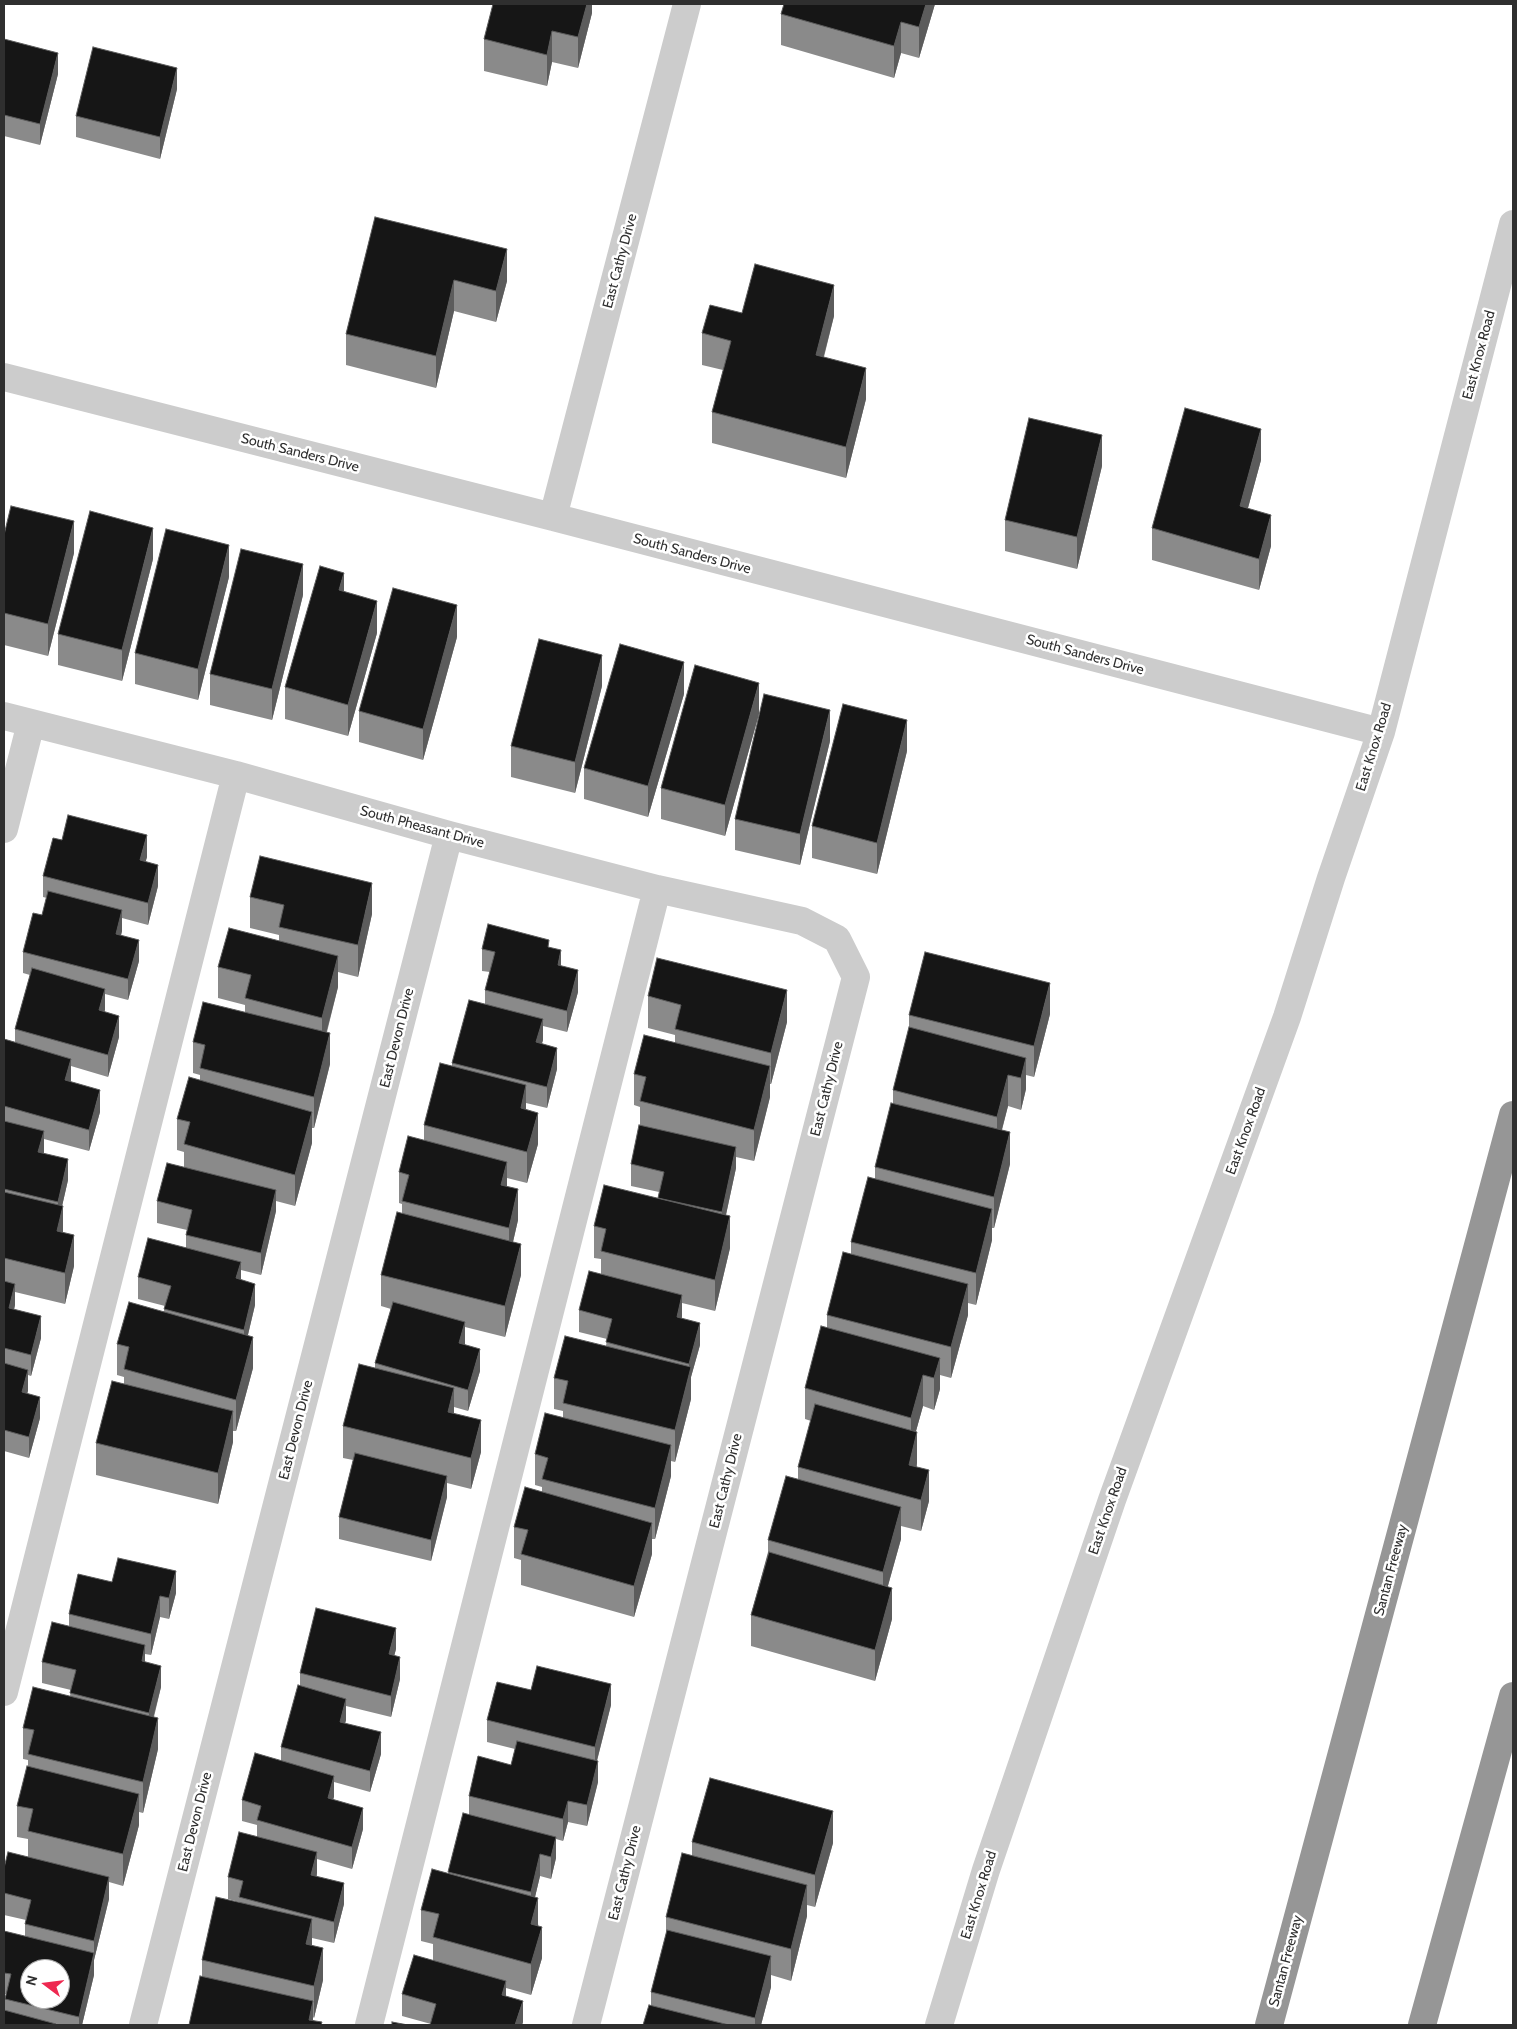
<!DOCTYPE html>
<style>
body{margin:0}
#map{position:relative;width:1517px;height:2029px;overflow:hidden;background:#fff;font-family:Cabin,sans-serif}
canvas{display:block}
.frame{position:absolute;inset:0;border:5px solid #2f2f2f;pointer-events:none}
.north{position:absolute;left:20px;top:1959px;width:50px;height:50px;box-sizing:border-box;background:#fff;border:1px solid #acacac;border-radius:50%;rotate:285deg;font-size:14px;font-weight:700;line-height:20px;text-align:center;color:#2f2f2f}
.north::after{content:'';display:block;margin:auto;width:18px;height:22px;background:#ee2850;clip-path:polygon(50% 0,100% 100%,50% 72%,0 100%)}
</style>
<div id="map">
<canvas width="1517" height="2029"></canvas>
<div class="frame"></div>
<div class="north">N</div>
</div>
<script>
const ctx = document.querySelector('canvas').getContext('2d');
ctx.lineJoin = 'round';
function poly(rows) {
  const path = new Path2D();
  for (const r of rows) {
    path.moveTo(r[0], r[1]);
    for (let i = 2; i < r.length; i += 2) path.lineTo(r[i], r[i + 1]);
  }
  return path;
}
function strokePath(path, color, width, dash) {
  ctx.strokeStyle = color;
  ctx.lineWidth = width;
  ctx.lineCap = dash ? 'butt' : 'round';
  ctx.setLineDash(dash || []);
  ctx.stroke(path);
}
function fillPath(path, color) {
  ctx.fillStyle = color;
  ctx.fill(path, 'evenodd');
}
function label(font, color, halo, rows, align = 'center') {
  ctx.font = font + ' Cabin,sans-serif';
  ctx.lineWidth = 5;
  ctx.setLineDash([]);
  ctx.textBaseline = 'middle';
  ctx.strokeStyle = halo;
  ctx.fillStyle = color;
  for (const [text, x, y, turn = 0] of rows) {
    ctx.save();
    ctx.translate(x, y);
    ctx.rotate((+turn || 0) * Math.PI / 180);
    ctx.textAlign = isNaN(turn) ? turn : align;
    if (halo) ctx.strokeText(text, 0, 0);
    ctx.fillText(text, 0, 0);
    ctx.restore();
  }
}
const minor = poly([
 [4,377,553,517,1381,732],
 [553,517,687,4],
 [4,716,236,775,449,835,657,889,802,921,837,939,856,977,586,2025],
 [4,829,31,723],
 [4,1692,236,775],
 [143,2025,449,835],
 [369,2025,657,889],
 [939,2025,986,1870,1112,1500,1287,1017,1331,878,1381,732,1513,224]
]);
const highway = poly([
 [1269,2025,1513,1115],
 [1422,2025,1513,1696]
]);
const wall = poly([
 [592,4,592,13,578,68,552,62,547,86,484,71,484,39],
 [784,4,935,4,919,58,901,53,894,78,781,45,781,14],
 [4,39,58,74,40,145,4,136],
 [177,89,160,159,76,137,76,116],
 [375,217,507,281,496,322,454,311,436,388,346,365,346,334],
 [742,313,834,316,824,357,866,399,846,478,712,443,712,412,723,370,702,365,702,333],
 [1261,460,1248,508,1271,546,1259,590,1152,560,1152,528],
 [1102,466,1077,569,1005,551,1005,520],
 [4,535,74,553,48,656,4,645],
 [153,559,122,681,58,665,58,634],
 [229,577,198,700,135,684,135,653],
 [303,595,272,720,210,705,210,674],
 [377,633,348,736,285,719,285,687],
 [457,637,423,760,359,742,359,711],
 [602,686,575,793,511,777,511,746],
 [684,694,648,817,584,799,584,768],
 [759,714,725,836,661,819,661,788],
 [830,741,800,865,735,850,735,819],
 [907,751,877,874,812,858,812,826],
 [62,840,147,857,145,862,158,886,148,925,122,918,122,931,121,935,139,961,128,1000,105,994,104,1011,119,1037,108,1077,71,1066,71,1082,100,1112,89,1151,44,1139,44,1153,68,1180,62,1206,63,1232,74,1266,65,1304,15,1292,15,1305,14,1310,41,1338,31,1376,28,1375,27,1394,40,1418,29,1458,4,1451,4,1039,15,1042,15,1029,30,975,23,973,23,952,42,915,47,898,43,897,43,876],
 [250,897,372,914,358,977,338,972,338,987,327,1032,330,1064,314,1128,312,1128,312,1143,295,1206,276,1201,276,1211,261,1275,241,1270,241,1280,255,1305,248,1335,253,1368,236,1431,233,1431,233,1442,218,1504,96,1475,96,1443,124,1384,124,1377,117,1375,117,1344,164,1311,165,1306,138,1299,138,1277,186,1248,186,1235,187,1230,157,1223,157,1201,184,1167,184,1152,177,1150,177,1119,200,1080,200,1075,193,1073,193,1042,245,1012,245,1005,218,998,218,967,279,941,279,935,250,928],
 [549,947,578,992,567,1032,543,1026,543,1040,542,1043,557,1069,547,1108,526,1103,526,1110,538,1144,527,1183,507,1178,507,1186,518,1220,513,1242,521,1275,505,1337,465,1327,465,1345,480,1371,468,1411,454,1407,454,1414,481,1452,471,1489,447,1483,447,1497,431,1561,339,1539,339,1517,353,1460,343,1458,343,1426,375,1368,375,1363,391,1309,381,1306,381,1275,402,1214,402,1204,399,1203,399,1172,424,1140,424,1125,452,1066,452,1063,485,1004,485,990,490,972,482,971,482,949],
 [648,996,787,1022,771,1084,770,1084,770,1097,754,1161,736,1157,736,1168,726,1215,730,1248,715,1311,682,1303,682,1318,700,1345,691,1377,691,1399,675,1462,671,1461,671,1476,655,1539,652,1539,652,1554,634,1617,521,1585,521,1560,514,1558,514,1527,542,1492,542,1487,535,1485,535,1454,563,1418,563,1411,554,1409,554,1378,606,1346,607,1339,579,1332,579,1310,601,1274,601,1259,594,1258,594,1226,658,1198,659,1192,631,1186,631,1164,640,1125,640,1107,634,1105,634,1074,675,1043,675,1035,648,1028],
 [1050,1014,1034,1077,1026,1075,1026,1089,1021,1110,1008,1106,1002,1130,1010,1164,994,1228,992,1228,992,1240,976,1305,968,1303,968,1315,951,1378,940,1375,940,1389,934,1410,923,1406,916,1431,917,1463,917,1467,929,1501,921,1531,901,1526,901,1539,888,1586,892,1619,875,1681,751,1646,751,1615,768,1552,768,1540,798,1479,798,1467,811,1421,805,1419,805,1388,827,1327,827,1315,851,1254,851,1242,875,1179,875,1167,893,1103,893,1090,909,1028,909,1015],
 [112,1582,176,1593,169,1619,160,1617,151,1655,145,1654,145,1662,161,1687,154,1717,158,1749,143,1813,139,1812,139,1825,123,1886,109,1882,109,1899,94,1960,94,1975,82,2025,4,2025,5,1999,6,1994,4,1994,4,1931,25,1937,25,1924,26,1920,4,1915,4,1868,28,1857,28,1839,17,1837,17,1806,28,1766,28,1760,23,1759,23,1728,70,1696,71,1690,42,1683,42,1662,69,1626,69,1614],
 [396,1649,394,1656,400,1679,391,1717,346,1706,346,1720,345,1723,381,1754,370,1792,334,1782,333,1799,363,1829,352,1869,317,1859,317,1876,344,1904,334,1943,312,1938,312,1945,323,1980,314,2018,313,2017,313,2020,322,2025,202,1976,202,1960,239,1902,228,1899,228,1877,257,1836,257,1825,242,1821,242,1800,281,1761,281,1747,300,1686,300,1673],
 [531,1690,611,1705,597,1761,598,1782,587,1826,568,1822,563,1841,556,1839,556,1858,551,1879,540,1876,535,1897,542,1958,531,1995,506,1988,506,1996,523,2022,522,2025,430,2025,431,2024,402,2016,402,1994,433,1960,433,1944,421,1941,421,1910,448,1874,469,1815,469,1796,511,1765,515,1749,487,1742,487,1720],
 [692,1842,833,1843,815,1907,807,1905,807,1916,791,1981,771,1975,771,1987,761,2025,643,2025,651,2006,651,1992,666,1934,666,1917,692,1855]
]);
const shadedWall = poly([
 [587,4,592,4,592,13,578,68,578,37],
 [926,4,935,4,919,58,919,27],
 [901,22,901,53,894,78,894,46],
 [552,31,552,62,547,86,547,55],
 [58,53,58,74,40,145,40,124],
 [177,68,177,89,160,159,160,137],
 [507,249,507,281,496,322,496,291],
 [454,280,454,311,436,388,436,356],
 [834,285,834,316,816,386,816,355],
 [866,368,866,399,846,478,846,447],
 [1261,429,1261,460,1240,537,1240,506],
 [1102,435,1102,466,1077,569,1077,537],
 [1271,515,1271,546,1259,590,1259,559],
 [74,521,74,553,48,656,48,624],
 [153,528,153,559,122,681,122,650],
 [229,545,229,577,198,700,198,669],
 [303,564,303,595,272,720,272,689],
 [344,573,344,604,339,590],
 [377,601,377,633,348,736,348,705],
 [457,605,457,637,423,760,423,729],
 [602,655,602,686,575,793,575,762],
 [684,662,684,694,648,817,648,786],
 [759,683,759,714,725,836,725,805],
 [830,710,830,741,800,865,800,834],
 [907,720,907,751,877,874,877,843],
 [147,835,147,857,140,882,140,860],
 [158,865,158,886,148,925,148,903],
 [372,883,372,914,358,977,358,945],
 [122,910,122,931,116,955,116,934],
 [139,940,139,961,128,1000,128,979],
 [561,950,561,971,558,965],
 [338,956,338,987,322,1049,322,1018],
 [578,970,578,992,567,1032,567,1011],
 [1050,983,1050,1014,1034,1077,1034,1046],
 [105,989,105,1010,99,1031,99,1010],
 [787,990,787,1022,771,1084,771,1053],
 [119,1016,119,1037,108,1077,108,1055],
 [543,1019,543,1040,536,1063,536,1042],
 [330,1033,330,1064,314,1128,314,1097],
 [557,1048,557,1069,547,1108,547,1087],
 [1026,1058,1026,1089,1021,1110,1021,1078],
 [71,1059,71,1080,65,1102,65,1080],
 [770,1066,770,1097,754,1161,754,1130],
 [1008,1075,1008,1106,997,1148,997,1117],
 [526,1085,526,1116,521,1108],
 [100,1090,100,1112,89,1151,89,1130],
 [312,1112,312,1143,295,1206,295,1175],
 [538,1113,538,1144,527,1183,527,1152],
 [44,1131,44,1152,38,1173,38,1152],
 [1010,1132,1010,1164,994,1228,994,1197],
 [736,1147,736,1168,722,1233,722,1212],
 [68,1159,68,1180,58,1224,58,1202],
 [507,1162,507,1193,501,1185],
 [518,1189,518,1220,509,1259,509,1228],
 [276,1190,276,1211,261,1275,261,1253],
 [63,1206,63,1238,57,1231],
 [992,1209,992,1240,976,1305,976,1273],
 [730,1216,730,1248,715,1311,715,1280],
 [74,1235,74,1266,65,1304,65,1273],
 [521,1244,521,1275,505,1337,505,1306],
 [241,1262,241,1283,236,1278],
 [15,1284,15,1305,9,1330,9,1308],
 [255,1284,255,1305,244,1351,244,1330],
 [968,1284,968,1315,951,1378,951,1347],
 [682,1295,682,1316,677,1339,677,1317],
 [41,1316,41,1338,31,1376,31,1355],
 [465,1322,465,1344,459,1364,459,1343],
 [700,1323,700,1345,691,1377,691,1399,675,1462,675,1430,689,1376,689,1364],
 [253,1337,253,1368,236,1431,236,1400],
 [480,1349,480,1371,468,1411,468,1390],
 [940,1358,940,1389,934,1410,934,1378],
 [28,1370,28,1391,22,1414,22,1392],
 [923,1375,923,1406,911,1449,911,1418],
 [454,1388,454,1419,448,1412],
 [40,1397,40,1418,29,1458,29,1437],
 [233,1411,233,1442,218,1504,218,1473],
 [481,1420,481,1452,471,1489,471,1458],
 [917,1432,917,1463,909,1496,909,1465],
 [671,1445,671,1476,655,1539,655,1508],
 [929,1470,929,1501,921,1531,921,1500],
 [447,1476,447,1497,431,1561,431,1540],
 [901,1507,901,1539,883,1603,883,1572],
 [652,1523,652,1554,634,1617,634,1586],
 [176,1571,176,1593,169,1619,169,1598],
 [892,1588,892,1619,875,1681,875,1650],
 [160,1596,160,1617,151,1655,151,1634],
 [396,1628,396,1649,389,1676,389,1654],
 [145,1645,145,1666,142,1661],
 [400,1657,400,1679,391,1717,391,1696],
 [161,1666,161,1687,149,1734,149,1713],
 [611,1684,611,1705,595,1768,595,1747],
 [346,1699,346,1720,340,1743,340,1722],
 [158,1718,158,1749,143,1813,143,1782],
 [381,1732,381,1754,370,1792,370,1771],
 [598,1761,598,1782,587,1826,587,1805],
 [334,1776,334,1797,328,1819,328,1798],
 [139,1794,139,1825,123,1886,123,1854],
 [568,1801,568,1822,563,1841,563,1819],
 [363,1808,363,1829,352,1869,352,1847],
 [833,1811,833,1843,815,1907,815,1875],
 [556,1837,556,1858,551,1879,551,1857],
 [317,1852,317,1873,311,1896,311,1875],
 [540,1854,540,1876,531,1914,531,1892],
 [109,1877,109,1899,94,1960,94,1975,82,2025,79,2025,79,2017,94,1955,94,1941],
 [344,1883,344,1904,334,1943,334,1922],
 [807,1885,807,1916,791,1981,791,1949],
 [538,1898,538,1929,531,1924],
 [312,1919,312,1950,306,1944],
 [542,1927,542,1958,531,1995,531,1964],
 [323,1948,323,1980,314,2018,314,1986],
 [771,1956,771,1987,761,2025,755,2025,755,2018],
 [506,1981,506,2002,502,1995],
 [313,2001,313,2025,309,2020],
 [523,2001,523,2022,522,2025,515,2025]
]);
const building = poly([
 [493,4,587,4,578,37,552,31,547,55,484,39,493,4],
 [784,4,926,4,919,27,901,22,894,46,781,14,784,4],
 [4,39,58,53,40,124,4,115,4,39],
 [93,47,177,68,160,137,76,116,93,47],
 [375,217,507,249,496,291,454,280,436,356,346,334,375,217],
 [755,264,834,285,816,355,866,368,846,447,712,412,731,341,702,333,710,305,742,313,755,264],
 [1185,408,1261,429,1240,506,1271,515,1259,559,1152,528,1185,408],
 [1029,418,1102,435,1077,537,1005,520,1029,418],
 [11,506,74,521,48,624,4,613,4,535,11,506],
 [90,511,153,528,122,650,58,634,90,511],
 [166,529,229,545,198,669,135,653,166,529],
 [241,549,303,564,272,689,210,674,241,549],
 [320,566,344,573,339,590,377,601,348,705,285,687,320,566],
 [393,588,457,605,423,729,359,711,393,588],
 [539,639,602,655,575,762,511,746,539,639],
 [620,644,684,662,648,786,584,768,620,644],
 [695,665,759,683,725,805,661,788,695,665],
 [764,694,830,710,800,834,735,819,764,694],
 [843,704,907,720,877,843,812,826,843,704],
 [68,815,147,835,140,860,158,865,148,903,43,876,53,838,62,840,68,815],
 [260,856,372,883,358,945,279,927,284,905,250,897,260,856],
 [48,891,122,910,116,934,139,940,128,979,23,952,33,913,42,915,48,891],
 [488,924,549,940,548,947,561,950,558,965,578,970,567,1011,485,990,495,952,482,949,488,924],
 [229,928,338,956,322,1018,245,998,251,975,218,967,229,928],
 [925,952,1050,983,1034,1046,909,1015,925,952],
 [657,958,787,990,771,1053,675,1029,681,1005,648,996,657,958],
 [32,968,105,989,99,1010,119,1016,108,1055,15,1029,32,968],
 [469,1000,543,1019,536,1042,557,1048,547,1087,452,1063,469,1000],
 [203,1002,330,1033,314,1097,200,1068,205,1045,193,1042,203,1002],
 [909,1027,1026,1058,1021,1078,1008,1075,997,1117,893,1090,909,1027],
 [644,1035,770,1066,754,1130,640,1101,646,1077,634,1074,644,1035],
 [4,1039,71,1059,65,1080,100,1090,89,1130,4,1106,4,1039],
 [440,1063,526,1085,521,1108,538,1113,527,1152,424,1125,440,1063],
 [189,1077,312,1112,295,1175,184,1144,190,1122,177,1119,189,1077],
 [891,1103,1010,1132,994,1197,875,1167,891,1103],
 [4,1121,44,1131,38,1152,68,1159,58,1202,4,1189,4,1121],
 [639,1125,736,1147,722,1212,658,1198,664,1172,631,1164,639,1125],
 [408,1136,507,1162,501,1185,518,1189,509,1228,402,1201,409,1175,399,1172,408,1136],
 [167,1163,276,1190,261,1253,186,1235,192,1210,157,1201,167,1163],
 [868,1177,992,1209,976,1273,851,1242,868,1177],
 [604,1185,730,1216,715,1280,601,1251,606,1229,594,1226,604,1185],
 [4,1192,63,1206,57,1231,74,1235,65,1273,4,1258,4,1192],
 [397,1212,521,1244,505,1306,381,1275,397,1212],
 [148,1238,241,1262,236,1278,255,1284,244,1330,164,1309,171,1286,138,1277,148,1238],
 [843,1252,968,1284,951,1347,827,1315,843,1252],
 [589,1271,682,1295,677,1317,700,1323,689,1364,606,1342,612,1319,579,1310,589,1271],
 [4,1281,15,1284,9,1308,41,1316,31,1355,4,1348,4,1281],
 [129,1302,253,1337,236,1400,124,1369,129,1347,117,1344,129,1302],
 [393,1302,465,1322,459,1343,480,1349,468,1390,375,1363,393,1302],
 [821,1326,940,1358,934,1378,923,1375,911,1418,805,1388,821,1326],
 [565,1336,691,1367,675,1430,563,1403,568,1381,554,1378,565,1336],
 [4,1363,28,1370,22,1392,40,1397,29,1437,4,1430,4,1363],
 [359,1364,454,1388,448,1412,481,1420,471,1458,343,1426,359,1364],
 [112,1381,233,1411,218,1473,96,1443,112,1381],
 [815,1404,917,1432,909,1465,929,1470,921,1500,798,1467,815,1404],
 [545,1413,671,1445,655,1508,542,1479,548,1458,535,1454,545,1413],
 [355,1453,447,1476,431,1540,339,1517,355,1453],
 [786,1476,901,1507,883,1572,768,1540,786,1476],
 [525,1487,652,1523,634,1586,521,1554,528,1530,514,1527,525,1487],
 [769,1552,892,1588,875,1650,751,1615,769,1552],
 [118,1558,176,1571,169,1598,160,1596,151,1634,69,1614,78,1574,112,1582,118,1558],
 [316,1608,396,1628,389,1654,400,1657,391,1696,300,1673,316,1608],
 [52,1622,145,1645,142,1661,161,1666,149,1713,70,1693,76,1670,42,1662,52,1622],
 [537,1666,611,1684,595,1747,487,1720,497,1682,531,1690,537,1666],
 [298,1685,346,1699,340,1722,381,1732,370,1771,281,1747,298,1685],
 [33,1687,158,1718,143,1782,28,1754,34,1730,23,1728,33,1687],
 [517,1741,598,1761,587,1805,568,1801,563,1819,469,1796,478,1756,511,1765,517,1741],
 [255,1753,334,1776,328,1798,363,1808,352,1847,257,1820,261,1806,242,1800,255,1753],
 [27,1766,139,1794,123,1854,28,1831,33,1809,17,1806,27,1766],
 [710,1778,833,1811,815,1875,692,1842,710,1778],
 [463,1813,556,1837,551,1857,540,1854,531,1892,448,1872,463,1813],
 [239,1832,317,1852,311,1875,344,1883,334,1922,239,1897,243,1881,228,1877,239,1832],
 [8,1852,109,1877,94,1941,25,1924,31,1900,4,1893,4,1868,8,1852],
 [682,1853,807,1885,791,1949,666,1917,682,1853],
 [432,1869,538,1898,531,1924,542,1927,531,1964,433,1937,439,1914,421,1910,432,1869],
 [216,1897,312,1919,306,1944,323,1948,314,1986,202,1960,216,1897],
 [667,1930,771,1956,755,2018,651,1992,667,1930],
 [4,1931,94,1953,79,2017,5,1999,11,1974,4,1973,4,1931],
 [30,1969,60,1969,60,1999,30,1999,30,1969],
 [414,1955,506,1981,502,1995,523,2001,515,2025,430,2025,436,2004,402,1994,414,1955],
 [200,1976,313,2001,309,2020,322,2022,321,2025,189,2025,200,1976],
 [649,2005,729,2025,643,2025,649,2005],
 [4,2010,56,2024,56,2025,4,2025,4,2010],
 [392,2022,408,2025,392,2025,392,2022]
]);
const streetNames = [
 ["East Cathy Drive",620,261,-75],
 ["East Knox Road",1479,355,-75],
 ["South Sanders Drive",300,453,14],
 ["South Sanders Drive",692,554,15],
 ["South Sanders Drive",1085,655,15],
 ["East Knox Road",1374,747,-73],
 ["South Pheasant Drive",422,827,15],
 ["East Devon Drive",397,1038,-76],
 ["East Cathy Drive",827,1089,-76],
 ["East Knox Road",1246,1131,-70],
 ["East Devon Drive",296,1430,-76],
 ["East Cathy Drive",726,1481,-76],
 ["East Knox Road",1108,1511,-71],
 ["Santan Freeway",1391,1570,-75],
 ["East Devon Drive",195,1822,-76],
 ["East Cathy Drive",625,1873,-76],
 ["East Knox Road",979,1895,-73],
 ["Santan Freeway",1286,1961,-75]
];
strokePath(minor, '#ccc', 28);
strokePath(highway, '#969696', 28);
fillPath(wall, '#8a8a8a');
fillPath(shadedWall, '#5c5c5c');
fillPath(building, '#161616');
strokePath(building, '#5c5c5c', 1);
label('14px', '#2f2f2f', '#fff', streetNames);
</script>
